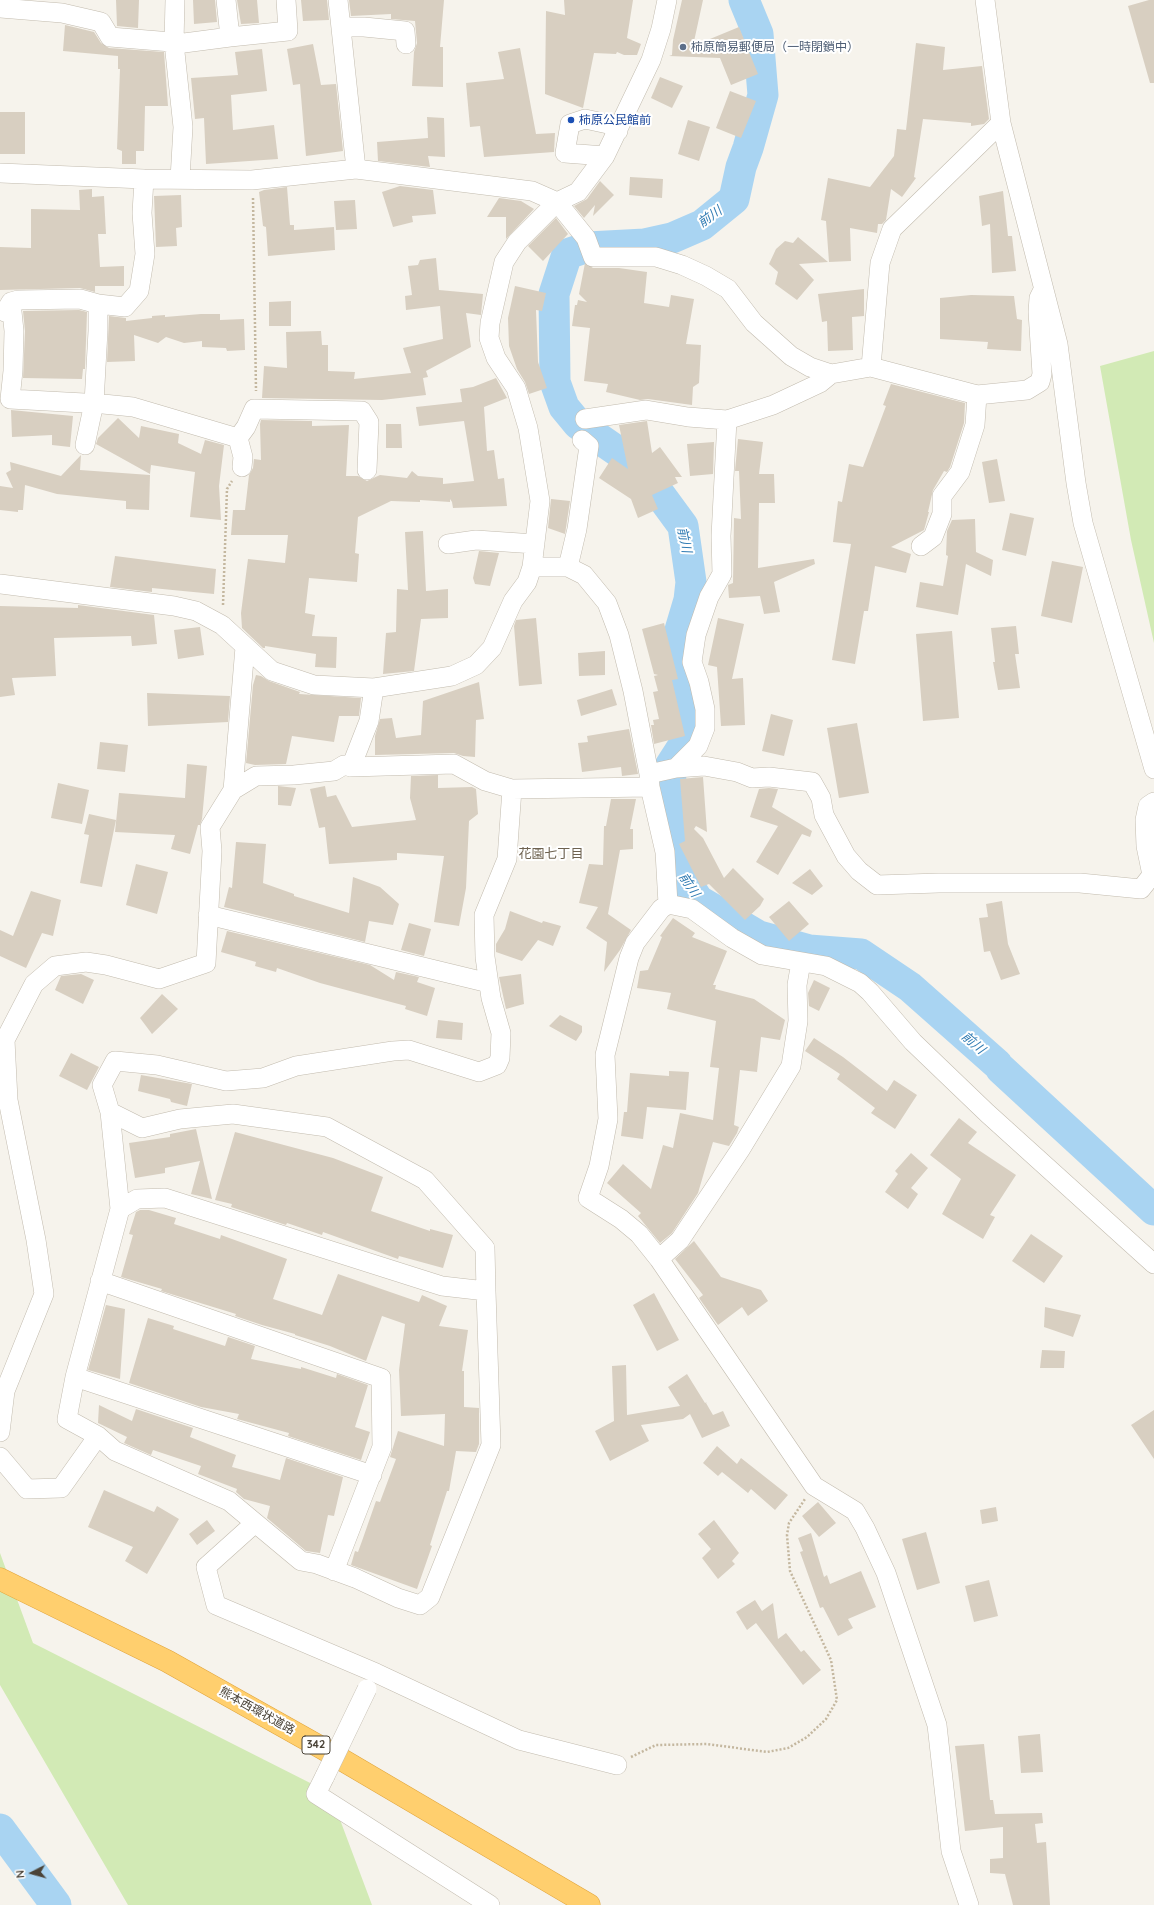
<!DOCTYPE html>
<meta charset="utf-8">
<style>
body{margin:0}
#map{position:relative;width:1154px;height:1905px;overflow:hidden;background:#f6f3ec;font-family:Quicksand,sans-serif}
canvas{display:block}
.north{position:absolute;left:12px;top:1853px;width:40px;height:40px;-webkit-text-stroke:3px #fff;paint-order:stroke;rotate:264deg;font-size:11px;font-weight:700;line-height:16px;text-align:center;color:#4b4439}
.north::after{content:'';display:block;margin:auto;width:14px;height:18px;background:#4b4439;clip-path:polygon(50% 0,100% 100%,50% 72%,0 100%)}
</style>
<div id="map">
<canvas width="1154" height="1905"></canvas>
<div class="north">N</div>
</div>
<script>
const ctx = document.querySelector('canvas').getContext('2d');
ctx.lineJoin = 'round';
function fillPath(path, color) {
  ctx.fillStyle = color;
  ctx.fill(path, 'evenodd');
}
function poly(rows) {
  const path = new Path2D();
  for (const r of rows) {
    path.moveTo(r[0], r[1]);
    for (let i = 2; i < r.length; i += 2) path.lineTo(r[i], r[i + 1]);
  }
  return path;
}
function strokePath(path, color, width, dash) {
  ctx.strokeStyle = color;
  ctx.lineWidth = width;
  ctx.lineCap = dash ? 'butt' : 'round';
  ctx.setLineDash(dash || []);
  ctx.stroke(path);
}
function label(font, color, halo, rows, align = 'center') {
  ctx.font = font + ' Quicksand,"Noto Sans JP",sans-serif';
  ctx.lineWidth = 4;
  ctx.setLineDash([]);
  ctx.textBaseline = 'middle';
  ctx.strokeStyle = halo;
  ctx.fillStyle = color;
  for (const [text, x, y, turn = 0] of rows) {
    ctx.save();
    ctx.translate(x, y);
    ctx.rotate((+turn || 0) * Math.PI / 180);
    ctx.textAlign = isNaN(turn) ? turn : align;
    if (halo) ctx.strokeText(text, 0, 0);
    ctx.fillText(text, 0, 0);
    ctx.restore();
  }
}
const green = poly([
 [1154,351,1154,643,1131,540,1100,366],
 [0,1553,33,1643,330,1793,372,1905,128,1905,0,1685]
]);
const river = poly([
 [744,0,758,34,763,95,748,148,741,167,734,199,702,225,672,238,645,244,588,247,567,254,554,294,555,382,564,407,578,424,639,466,683,526,691,582,689,600,678,637,695,727,670,766,676,866,698,900,759,936,809,950,861,954,910,987,997,1064],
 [1001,1069,1154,1210],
 [0,1829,56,1905]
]);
const building = poly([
 [116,0,139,0,138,28,117,26],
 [193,0,215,0,217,22,194,24],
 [237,0,257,0,259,23,241,24],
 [301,0,327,0,329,20,303,21],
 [349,0,444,0,440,47,443,47,443,87,412,86,414,52,417,43,415,21,391,19,391,14,351,16],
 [564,0,633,0,627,38,641,44,637,55,624,55,617,52,616,54,594,53,583,108,545,94,546,11,565,15],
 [682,0,703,0,693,46,739,27,758,74,731,85,720,58,669,56,672,55,673,40],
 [1149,0,1154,0,1154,83,1150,83,1128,6],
 [65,25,94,32,101,43,109,48,164,52,168,106,145,106,144,151,136,151,136,164,122,164,122,151,117,149,120,69,118,69,118,56,63,51],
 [916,43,945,47,943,70,982,66,989,119,984,124,971,126,971,123,923,119,914,177,916,178,902,197,891,189,886,220,882,224,878,224,877,233,850,228,851,261,829,262,826,221,821,220,828,178,870,187,894,156,897,129,906,130],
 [313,44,321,85,336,84,343,151,306,156,300,84,293,85,287,49],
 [520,48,536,134,555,133,554,152,484,157,480,126,470,127,466,83,504,79,498,52],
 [262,49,267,91,231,95,233,130,274,125,278,159,206,164,204,118,195,119,191,78,238,75,235,52],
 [660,77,683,86,672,108,651,98],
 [730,91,756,101,741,138,716,128],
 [0,112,25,112,25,154,0,154],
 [427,117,444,118,445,157,428,156,430,167,378,161,377,142,428,138],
 [688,120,710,127,699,161,678,154],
 [630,177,663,179,662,198,629,195],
 [600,181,614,195,593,216,595,205,584,218,574,206,587,199],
 [400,186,433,190,436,214,412,216,413,222,393,227,382,192],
 [287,187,290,225,294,225,294,230,334,227,335,250,268,256,266,227,263,226,259,192,264,190],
 [92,189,92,197,104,196,106,234,98,234,100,267,124,266,124,286,95,286,95,292,80,288,0,290,0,247,31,248,31,209,80,210,79,190],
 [1003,191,1008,236,1012,236,1016,271,992,273,990,224,982,226,979,196],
 [181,195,182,227,176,228,177,246,156,247,154,196],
 [499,198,521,201,534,209,506,239,506,217,487,217],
 [355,200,357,229,336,230,334,201],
 [556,218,568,234,543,261,528,246],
 [798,237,828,262,799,264,814,280,797,300,775,284,778,272,769,264,776,249,785,241,793,243],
 [436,258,439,290,483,294,481,315,466,313,471,347,426,371,428,377,423,378,426,395,382,400,262,398,264,366,287,368,286,332,321,331,322,345,328,345,328,371,355,372,354,379,411,373,403,348,443,339,440,306,406,310,405,296,412,295,408,266,418,265,420,260],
 [585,263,593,268,619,268,647,272,644,303,669,307,671,295,694,299,686,344,701,345,699,383,693,387,692,405,648,399,640,400,606,392,608,384,584,381,590,328,572,326,575,305,577,305,578,300,587,302,579,294],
 [515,286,546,293,542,311,536,310,538,362,547,388,529,394,525,382,517,369,509,346,508,318],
 [864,289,864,316,852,317,853,350,828,351,827,321,822,322,818,294],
 [971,295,1014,296,1017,319,1022,320,1021,351,987,349,988,342,940,339,940,298],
 [291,301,291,326,269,326,269,302],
 [79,310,87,312,85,369,83,369,82,379,23,378,25,331,23,311],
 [201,314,220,314,220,320,244,319,245,350,227,351,226,348,202,347,202,341,184,343,166,337,158,343,134,335,135,361,107,362,109,316,126,318,126,321,152,318,152,316,165,315,165,317],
 [496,378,507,398,484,407,487,451,494,450,498,479,504,478,507,506,453,508,452,502,450,499,450,502,420,500,420,502,391,501,358,517,355,553,359,554,357,582,309,578,305,613,315,615,312,636,337,637,336,668,315,667,316,654,265,646,265,648,263,648,242,628,241,613,248,559,285,563,288,535,231,535,233,510,245,510,249,475,253,468,254,459,261,460,260,424,261,420,312,421,312,426,349,425,346,476,358,476,367,481,380,475,407,478,412,471,418,476,443,478,443,484,474,481,464,421,419,426,416,407,462,402,460,389,473,387],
 [891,384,965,403,964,423,950,467,947,472,944,471,933,490,928,512,929,512,924,530,891,547,911,554,906,573,875,566,868,611,864,611,855,664,832,660,851,544,833,542,838,501,842,502,849,464,863,467,886,406,883,405],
 [11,410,73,416,70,447,52,445,52,435,12,437],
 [118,418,139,438,141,426,179,434,178,443,201,454,205,440,224,445,219,486,221,520,190,517,195,472,151,465,150,474,96,444,98,438],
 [647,421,652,453,660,447,682,477,675,477,678,483,652,495,658,509,638,518,631,499,599,478,612,458,628,469,619,425],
 [386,424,401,424,402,448,386,448],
 [738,439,763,442,759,474,774,474,775,503,759,503,758,568,814,559,815,564,774,582,780,612,764,614,760,596,729,598,728,585,733,583,734,518,741,519,739,471,735,471],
 [714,442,713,474,690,476,687,444],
 [81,455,80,470,150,475,149,510,126,509,126,501,57,494,25,485,23,510,18,510,18,512,0,510,0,486,13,488,6,473,11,470,10,462,61,476],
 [997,459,1005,501,989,503,982,462],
 [551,499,570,501,565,534,548,528],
 [1010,513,1034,518,1026,556,1002,550],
 [975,519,976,552,993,560,991,576,966,564,958,615,916,607,920,582,943,586,948,556,946,555,947,531,952,520],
 [423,531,426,591,448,589,448,618,421,619,414,671,383,674,386,633,396,632,397,589,408,590,405,532],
 [479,551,499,553,490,586,475,584,473,578],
 [115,556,216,569,214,594,152,588,152,592,110,587],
 [1052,561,1083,567,1072,623,1041,616],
 [78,605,154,615,157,644,132,646,131,636,54,638,56,676,12,678,15,695,0,697,0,606,78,608],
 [536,618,542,684,519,686,514,626,516,620],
 [718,618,744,624,732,679,743,678,745,725,721,726,717,667,708,665],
 [664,623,678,679,672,680,685,736,654,744,651,725,654,725,653,720,659,719,653,692,658,691,654,676,658,675,654,674,642,629],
 [1016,626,1019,654,1015,654,1020,688,998,690,993,662,995,662,991,628],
 [200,627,204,655,178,659,174,630],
 [952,631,959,718,923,721,916,634],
 [605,651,605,675,579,676,578,653],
 [256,675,261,676,269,681,300,692,299,694,361,698,359,716,339,716,334,742,292,736,286,764,255,765,246,763,253,685],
 [479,682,484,719,476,720,475,757,463,756,454,753,375,755,375,736,380,719,392,718,396,738,421,735,423,701],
 [612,689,617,705,581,716,577,700],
 [147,693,230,696,228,722,148,726],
 [771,714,793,720,784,756,762,751],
 [857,723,869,793,839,798,827,728],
 [629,729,638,774,622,776,621,767,582,772,578,743,588,742,587,736],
 [100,742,128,745,125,772,97,769],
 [187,764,207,766,202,819,200,825,198,825,190,854,171,849,175,835,115,832,119,793,185,798],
 [438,775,438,788,472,787,476,789,478,814,469,821,466,888,459,926,434,922,444,856,397,853,397,860,329,864,325,827,319,828,310,789,325,786,327,797,336,795,352,827,416,820,410,798,411,776],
 [703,777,707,832,696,826,694,829,703,838,724,878,733,868,764,899,760,906,745,920,709,884,701,887,679,844,685,841,680,779],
 [58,783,89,790,82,824,51,818],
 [278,786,296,788,291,806,278,805],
 [769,788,778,789,772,807,812,831,810,837,802,834,778,875,756,862,778,826,750,817,759,789],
 [611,799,636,799,630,829,633,829,633,849,620,850,608,914,631,930,620,950,604,972,607,942,586,928,598,907,579,903,589,864,603,865,604,826,606,826],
 [89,814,116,820,102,887,80,883,89,835,84,834],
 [236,842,266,844,263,883,294,894,294,896,349,913,353,877,380,887,399,904,393,925,369,921,365,942,224,907,229,887,232,888],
 [136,864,168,872,157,914,126,905],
 [810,869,823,886,812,895,792,883],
 [31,891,61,900,53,936,42,933,26,968,0,956,0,930,13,936],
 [789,901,809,924,789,941,769,917],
 [1002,901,1008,944,1020,974,1001,980,990,951,984,952,979,918,988,917,986,904],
 [510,911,542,923,543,921,561,926,553,946,538,940,522,961,496,952,496,944,505,929],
 [673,918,695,933,692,937,727,951,713,985,716,985,715,989,754,999,785,1020,780,1040,761,1037,757,1072,740,1070,734,1125,739,1127,737,1133,729,1146,713,1142,698,1193,672,1233,660,1243,638,1216,641,1213,607,1183,623,1164,651,1189,663,1145,673,1148,680,1113,713,1120,719,1068,710,1067,716,1021,667,1009,671,993,637,988,640,971,648,970,662,937,660,936],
 [409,923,431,929,424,956,401,950],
 [227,931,370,965,394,980,396,972,419,977,417,982,435,988,427,1016,405,1009,406,1006,320,983,277,968,276,972,255,966,256,962,221,952],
 [81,974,94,980,83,1004,55,990,61,976],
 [521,974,524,1004,506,1009,499,977],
 [814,980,830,988,819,1011,809,1006,808,993],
 [162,994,178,1009,152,1034,140,1018],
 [560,1015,582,1026,582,1032,576,1041,549,1026],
 [438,1020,463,1023,462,1040,436,1038],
 [814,1038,843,1057,887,1091,894,1080,917,1095,895,1129,871,1113,875,1108,837,1079,840,1074,805,1051],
 [71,1053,99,1067,87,1090,59,1076],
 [669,1071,689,1072,686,1110,647,1107,643,1139,621,1136,624,1112,627,1112,630,1073,669,1076],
 [141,1075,192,1084,187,1106,171,1102,170,1099,138,1091],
 [959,1118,977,1132,968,1143,1016,1175,990,1215,995,1217,983,1239,942,1214,961,1179,930,1155],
 [196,1129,212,1199,191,1194,200,1161,165,1168,165,1173,135,1178,129,1143,170,1137,170,1134],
 [235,1132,333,1158,383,1177,371,1211,430,1231,430,1229,453,1235,443,1268,399,1256,398,1259,323,1232,322,1235,287,1223,286,1225,231,1207,232,1204,215,1200],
 [911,1153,928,1168,911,1188,918,1194,908,1209,885,1192,898,1174,895,1171],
 [140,1210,149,1210,176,1218,174,1224,220,1239,221,1235,287,1259,273,1299,322,1315,338,1274,419,1302,422,1295,447,1306,439,1326,468,1330,462,1371,464,1371,464,1407,479,1408,479,1444,476,1452,456,1451,449,1491,447,1491,430,1545,432,1546,417,1589,351,1565,355,1551,358,1552,362,1541,376,1501,380,1502,396,1459,390,1457,398,1431,444,1446,445,1414,401,1416,399,1370,405,1324,382,1316,366,1361,330,1346,295,1335,295,1334,262,1325,235,1316,236,1314,161,1291,162,1289,121,1277,133,1235,129,1234,136,1212],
 [1031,1234,1063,1256,1044,1283,1012,1261],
 [694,1241,721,1277,761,1290,768,1301,748,1316,742,1307,718,1325,699,1298,703,1295,675,1259],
 [654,1293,679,1340,657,1351,633,1305],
 [106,1305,125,1309,120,1379,88,1370],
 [1045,1307,1081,1315,1073,1337,1044,1327],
 [148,1318,174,1326,173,1329,225,1346,228,1337,255,1346,251,1359,301,1369,301,1367,336,1378,337,1374,368,1385,355,1427,370,1432,361,1460,288,1436,289,1433,237,1419,239,1414,201,1407,129,1383],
 [1042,1350,1065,1351,1064,1368,1040,1368],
 [626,1365,627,1415,680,1406,668,1387,687,1374,705,1403,707,1402,706,1403,713,1415,723,1411,730,1426,702,1438,690,1414,683,1419,641,1425,649,1441,610,1461,595,1431,614,1421,612,1366],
 [99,1405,132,1421,136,1409,193,1428,190,1437,236,1455,232,1467,280,1480,286,1458,343,1477,334,1516,328,1515,320,1553,306,1551,267,1518,270,1506,244,1499,236,1492,237,1489,198,1474,201,1466,153,1450,151,1455,124,1443,127,1437,98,1423],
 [1154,1410,1154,1459,1131,1425],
 [717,1446,737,1464,741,1458,788,1495,775,1510,751,1489,748,1493,722,1472,718,1476,703,1463],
 [104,1490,154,1512,157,1506,179,1519,147,1574,125,1561,133,1547,88,1527],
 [818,1502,836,1523,819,1537,802,1516],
 [996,1507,998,1521,982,1524,980,1510],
 [207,1520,215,1531,197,1545,189,1534],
 [714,1520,739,1553,732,1561,735,1564,718,1579,702,1558,711,1549,698,1534],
 [926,1532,940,1583,917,1590,902,1539],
 [811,1533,824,1577,827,1575,830,1584,861,1571,876,1607,848,1619,853,1628,838,1636,823,1607,820,1608,800,1552,803,1551,798,1538],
 [989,1580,998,1616,974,1622,965,1586],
 [755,1600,762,1611,773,1603,778,1639,786,1633,801,1652,804,1650,821,1670,803,1685,756,1623,747,1630,736,1612],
 [1040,1734,1043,1772,1021,1773,1018,1736],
 [984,1744,990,1800,993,1800,995,1814,1042,1813,1043,1823,1035,1824,1037,1843,1046,1842,1050,1905,1013,1905,1005,1874,990,1873,990,1859,1003,1858,1003,1827,965,1831,955,1746]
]);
const path = poly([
 [253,198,256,391],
 [223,605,227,489,232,481],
 [631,1757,656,1745,707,1744,767,1752,788,1748,807,1737,826,1719,837,1700,831,1660,790,1571,787,1535,789,1523,805,1499]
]);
const minor = poly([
 [175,0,174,43,183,127,180,179],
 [338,0,356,169],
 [985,0,1001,123,1058,344,1076,483,1083,523,1154,769],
 [0,8,62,13,101,22,110,37,184,43,230,37,226,0],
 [341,27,364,27,405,31,406,44],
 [230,37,288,31,286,0],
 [605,156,565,153,570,124,585,119,608,124,618,131],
 [0,173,144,179,252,180,356,169,532,191,557,202,586,238,593,257,656,257,682,265,706,276,728,289,754,323,791,356,810,367,831,374,871,367,977,395,1027,390,1040,382,1042,374,1038,312,1039,298,1043,290],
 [11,302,14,331,13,371,10,399,103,404,133,407,238,438],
 [5,312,11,302,18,300,80,299,98,304,125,307,139,291,145,254,142,213,144,179],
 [871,367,880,263,892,229,1001,123],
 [585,419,646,410,688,417,727,420,773,405,820,383,831,374],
 [238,438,246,427,254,409,362,411,369,422,367,470],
 [238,438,243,457,242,467],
 [85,445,94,403,98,331,98,304],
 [448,544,476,540,535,544],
 [921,546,933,537,942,514,942,496,960,472,975,425,977,395],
 [532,567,568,567,584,575,607,603,619,635,633,691,649,774,650,787,665,852,668,904],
 [568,567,577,529,589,446,582,440],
 [0,584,174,606,196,611,222,625,272,671,314,685,374,688,452,676,476,665,492,648,513,601,527,582,532,567,540,501,528,428,516,388,496,358,489,338,490,323,504,262,517,242,557,202,578,192,605,156,651,60,661,29,667,0],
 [351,767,454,764,485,781,512,789],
 [676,768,698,746,705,728,705,709,699,682,692,662,696,635,709,597,722,574,721,536,727,420],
 [649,774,676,768,704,766,737,772,752,778,769,777,812,782,821,798,824,815,846,856,859,871,877,885,939,883,1080,883,1141,889,1152,875,1146,846,1145,820,1148,806,1154,802],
 [233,790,245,647],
 [208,915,489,983],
 [110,1112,120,1209],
 [659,1259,680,1240,740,1150,791,1066,798,1021,797,985,801,962],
 [100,1281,381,1378,382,1447,334,1571],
 [486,1291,442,1286,165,1198,137,1199,120,1209,75,1377,67,1419,98,1436,115,1451,229,1501,301,1561,317,1564,355,1578,398,1598,420,1605,430,1597,491,1445,486,1291,485,1248,425,1180,327,1127,233,1114,180,1119,142,1128,110,1112,102,1085,115,1061,157,1065,226,1081,263,1078,296,1066,393,1051,409,1050,479,1072,497,1065,500,1058,501,1033,491,998,485,957,484,915,507,859,512,789,650,787],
 [75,1377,372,1475],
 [0,1432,5,1391,44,1294,36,1240,8,1100,5,1040,34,984,55,966,86,962,106,965,159,979,206,963,212,851,210,827,233,790,256,776,294,775,334,771,344,765,351,767,369,721,374,688],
 [0,1457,27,1489,61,1488,98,1436],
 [255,1523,206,1567,216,1605,376,1673,519,1740,617,1765],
 [325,1776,316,1794,490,1905],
 [969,1905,951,1851,937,1725,886,1573,865,1528,855,1511,814,1486,659,1259,639,1234,621,1219,588,1198,599,1166,608,1119,605,1055,629,958,635,943,661,909,668,904,692,909,732,938,762,955,826,966,860,983,870,992,913,1042,987,1113,1154,1264]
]);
const highway = poly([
 [0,1579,167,1661,322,1748,589,1905]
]);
const minorBridge = poly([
 [325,1776,367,1689]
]);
const markers = [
 [683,47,4,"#5c6f8a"],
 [571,120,4,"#1a4fb4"]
];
const shields = [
 [316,1745,28]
];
const shieldNames = [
 ["342",316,1745]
];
const serviceNames = [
 ["柿原簡易郵便局（一時閉鎖中）",691,47]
];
const transitNames = [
 ["柿原公民館前",579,120]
];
const streetNames = [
 ["熊本西環状道路",257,1711,29]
];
const waterNames = [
 ["前川",710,217,-36],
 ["前川",684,540,78],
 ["前川",689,885,56],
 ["前川",973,1043,41]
];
const neighbourhoodNames = [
 ["花園七丁目",551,854]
];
fillPath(green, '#d2eab5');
strokePath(river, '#a9d4f2', 31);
fillPath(building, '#d8cfc1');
strokePath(minor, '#c2bbae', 20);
strokePath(highway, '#e0a43c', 23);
strokePath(path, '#c4b79f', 2.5, [2, 2]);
strokePath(minor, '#fff', 19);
strokePath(highway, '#ffcf6e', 22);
strokePath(minorBridge, '#c2bbae', 20, []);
strokePath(minorBridge, '#fff', 19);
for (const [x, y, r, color] of markers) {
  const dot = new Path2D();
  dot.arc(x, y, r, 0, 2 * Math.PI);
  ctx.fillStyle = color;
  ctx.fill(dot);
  strokePath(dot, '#fff', 1.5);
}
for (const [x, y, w] of shields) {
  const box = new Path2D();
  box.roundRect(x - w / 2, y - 9, w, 18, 3);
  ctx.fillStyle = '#fff';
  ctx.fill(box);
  strokePath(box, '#4b4439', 1);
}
label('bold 11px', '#4b4439', null, shieldNames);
label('12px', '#4e5e75', '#fff', serviceNames, 'left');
label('12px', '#164399', '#fff', transitNames, 'left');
label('12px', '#4b4439', '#fff', streetNames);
label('italic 13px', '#2e7ab2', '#fff', waterNames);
label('13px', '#6e6250', '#fff', neighbourhoodNames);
</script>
